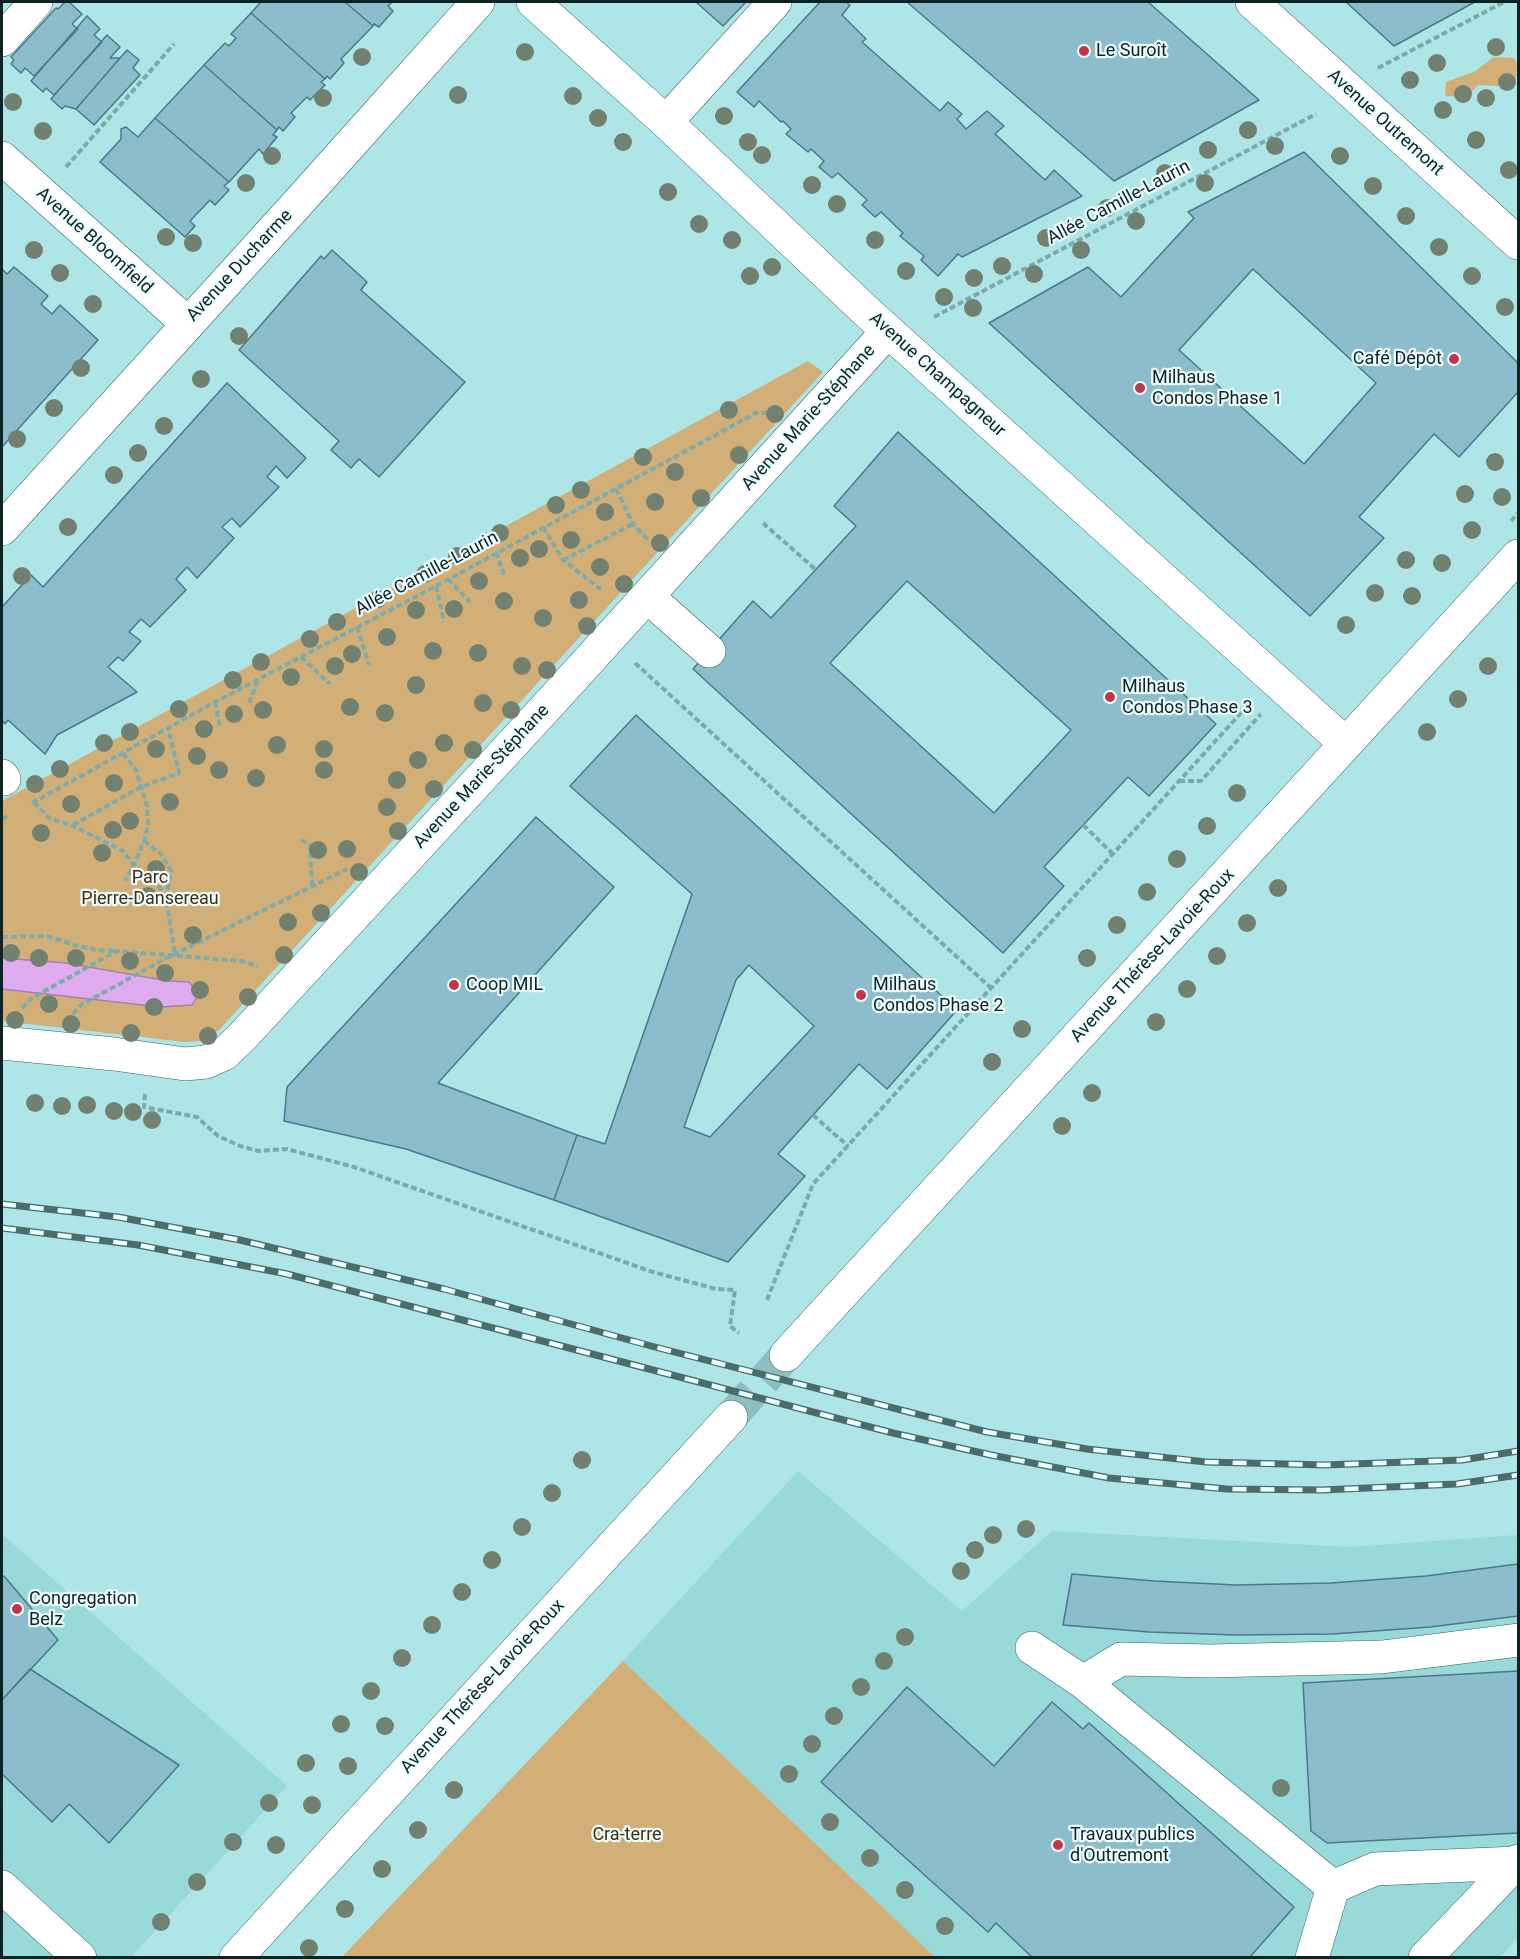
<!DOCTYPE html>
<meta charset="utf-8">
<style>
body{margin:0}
#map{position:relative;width:1520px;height:1959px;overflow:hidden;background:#aee5e6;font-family:Roboto,sans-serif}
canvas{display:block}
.frame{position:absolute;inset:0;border:3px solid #0d2323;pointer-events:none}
</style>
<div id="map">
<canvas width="1520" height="1959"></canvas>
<div class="frame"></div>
</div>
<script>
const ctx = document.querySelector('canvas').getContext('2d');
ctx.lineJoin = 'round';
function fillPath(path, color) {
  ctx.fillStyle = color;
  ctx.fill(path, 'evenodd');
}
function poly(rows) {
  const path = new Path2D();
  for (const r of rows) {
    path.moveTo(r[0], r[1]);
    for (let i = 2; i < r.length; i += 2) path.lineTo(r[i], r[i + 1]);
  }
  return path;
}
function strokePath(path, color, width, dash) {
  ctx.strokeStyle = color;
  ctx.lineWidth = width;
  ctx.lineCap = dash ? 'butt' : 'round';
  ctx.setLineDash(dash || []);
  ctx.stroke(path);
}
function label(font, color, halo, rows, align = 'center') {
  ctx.font = font + ' Roboto,sans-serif';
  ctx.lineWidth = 4.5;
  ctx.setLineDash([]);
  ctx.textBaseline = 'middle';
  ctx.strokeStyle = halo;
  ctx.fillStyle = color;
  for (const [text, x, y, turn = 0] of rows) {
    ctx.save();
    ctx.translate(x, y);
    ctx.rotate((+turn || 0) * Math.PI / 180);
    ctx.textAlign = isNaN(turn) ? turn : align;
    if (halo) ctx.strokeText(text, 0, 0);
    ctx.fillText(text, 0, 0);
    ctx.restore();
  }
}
const built = poly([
 [798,1471,962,1611,1052,1531,1349,1547,1518,1535,1518,1938,1499,1958,935,1957,623,1661],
 [2,1534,287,1786,131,1957,2,1957]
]);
const green = poly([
 [1494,57,1514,58,1517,63,1516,79,1498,86,1478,85,1467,97,1445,96,1446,82,1474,72],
 [808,361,823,372,219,1030,201,1041,185,1042,2,1021,2,801],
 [623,1661,935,1957,342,1957]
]);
const water = poly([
 [2,958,66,963,168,981,189,982,199,994,192,1005,160,1007,2,989,2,958]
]);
const building = poly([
 [65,2,69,2,82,14,72,24,78,29,34,76,25,68,21,73,11,64,14,60,11,57,56,8,58,9,65,2],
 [261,2,345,2,373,26,341,59,344,63,330,79,327,76,325,79,251,13,261,2],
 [345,2,392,2,388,6,393,11,379,27,374,24,373,26,345,2],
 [696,2,746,2,723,26,696,2],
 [820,2,846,2,850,5,842,15,866,39,862,42,940,111,948,102,962,114,957,119,966,129,987,111,1004,126,995,134,1045,180,1054,170,1082,196,962,257,958,254,938,276,921,260,924,256,900,236,903,233,881,212,875,217,862,205,867,200,838,173,832,178,819,167,824,161,811,149,808,152,786,134,791,129,783,121,781,122,759,101,754,107,737,92,820,2],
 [907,2,1148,2,1259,100,1114,181,907,2],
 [1346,2,1475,2,1394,46,1346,2],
 [251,13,325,79,321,82,325,85,310,100,307,97,291,113,295,117,283,131,279,127,277,130,204,65,225,43,229,46,236,38,231,34,251,13],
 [87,16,100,29,94,35,102,42,54,95,46,88,43,92,31,81,87,16],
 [107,35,120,47,110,58,120,58,76,109,65,106,62,109,51,99,107,35],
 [127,50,139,60,133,68,140,75,94,125,76,109,127,50],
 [204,65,277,130,273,135,277,137,263,154,259,149,229,182,155,118,204,65],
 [155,118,229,182,224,186,229,190,215,205,210,200,190,221,195,226,185,237,100,162,121,139,121,129,126,127,138,137,155,118],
 [1304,152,1518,363,1518,392,1459,457,1434,434,1359,517,1384,538,1310,616,989,323,1088,267,1121,297,1194,218,1188,212,1304,152],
 [1253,269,1376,383,1304,464,1179,350,1253,269],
 [332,250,367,282,361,290,465,382,379,477,359,459,351,468,331,450,339,441,239,350,321,256,324,259,332,250],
 [14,267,48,296,41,304,52,314,60,305,98,340,2,447,2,269,7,274,14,267],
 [227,383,306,458,287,478,276,466,267,477,279,487,240,527,232,518,222,527,234,538,197,578,187,567,176,579,186,590,150,627,141,619,129,632,141,641,123,661,118,657,108,667,137,692,57,735,45,754,8,720,5,724,2,720,2,607,31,575,43,587,227,383],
 [898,432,1216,724,1149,796,1128,777,1044,867,1064,886,1003,953,693,669,753,601,771,618,856,526,834,506,898,432],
 [907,581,1071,730,994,813,830,663,907,581],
 [636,715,957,1010,887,1089,859,1064,778,1154,805,1176,728,1262,554,1200,577,1135,605,1144,692,894,570,786,636,715],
 [749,965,814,1026,710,1137,684,1127,736,980,749,965],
 [536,817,614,887,438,1083,577,1135,554,1200,406,1149,284,1121,287,1087,536,817],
 [1518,1564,1518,1616,1430,1627,1333,1634,1236,1635,1149,1632,1063,1625,1072,1574,1154,1581,1236,1585,1331,1583,1426,1576,1518,1564],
 [4,1576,58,1640,2,1700,2,1578,4,1576],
 [30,1669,179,1765,109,1843,69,1804,52,1822,2,1774,2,1700,30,1669],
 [1518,1671,1518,1833,1327,1843,1311,1831,1303,1683,1518,1671],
 [907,1687,994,1766,1052,1702,1083,1729,1089,1723,1294,1907,1249,1958,1033,1958,996,1923,988,1932,821,1782,907,1687]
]);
const minorTunnel = poly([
 [731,1417,786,1355]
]);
const path = poly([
 [1378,68,1504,2],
 [66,167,174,44],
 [934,317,1316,114],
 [616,489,633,524,649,541],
 [1511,521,1518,513],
 [763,523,815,569],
 [543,527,563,560,603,591],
 [496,552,505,577],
 [563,560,633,524],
 [448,579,470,602],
 [436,586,444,622],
 [357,627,369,665],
 [301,657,330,684],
 [635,663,991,988],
 [215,702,220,728],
 [249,703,258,680],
 [123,753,136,770,147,806,148,826,144,841,134,865,125,881],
 [1179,781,1201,781,1261,714],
 [34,802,49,818,73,826,123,851,134,865,161,889,166,897,175,954],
 [32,803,215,702,436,586,756,413,766,413],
 [2,819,9,815],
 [73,825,141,787,179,773,168,728],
 [1083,825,1113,854],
 [301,840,310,845,312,887],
 [144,841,162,855,171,871,166,896],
 [2,937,47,936,78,946,96,950,116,951],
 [22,1008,32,998,117,951,241,961,258,966],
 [73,1014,81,1005,161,961,347,869],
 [145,1094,144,1107,197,1117,218,1136,240,1146,258,1151,287,1149,354,1167,653,1272,716,1289,735,1290,730,1326,739,1333],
 [813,1115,848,1146],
 [767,1300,813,1184,1250,703]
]);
const minor = poly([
 [533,2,666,122,867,312,1346,744],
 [1252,2,1518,243],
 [2,40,36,2],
 [666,122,775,2],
 [2,158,187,323],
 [2,529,297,204,478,2],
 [648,597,709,651],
 [2,776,4,779],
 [2,1043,114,1054,185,1064,206,1062,224,1054,242,1037,551,702,888,331],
 [786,1355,1518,556],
 [1032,1648,1083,1682,1333,1887,1312,1958],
 [1083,1682,1121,1659,1209,1661,1382,1657,1518,1640],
 [2,1887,80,1958],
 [1333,1887,1375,1869,1517,1863],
 [236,1958,731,1417],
 [1425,1958,1518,1861]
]);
const rail = poly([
 [2,1204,118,1217,240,1240,444,1289,651,1346,987,1432,1087,1449,1206,1462,1325,1465,1462,1460,1518,1451],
 [2,1228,138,1245,287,1274,893,1433,991,1455,1109,1478,1227,1489,1322,1490,1457,1484,1518,1475]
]);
const trees = [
 [1496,47],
 [525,52],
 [362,57],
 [1437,63],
 [1410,80],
 [1507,82],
 [1463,94],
 [458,95],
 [573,96],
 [323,98],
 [1486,98],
 [13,102],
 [1443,110],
 [724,116],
 [598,118],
 [1248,130],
 [43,131],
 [1476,140],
 [623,142],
 [748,142],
 [1275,146],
 [1208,150],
 [762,155],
 [272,156],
 [1340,156],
 [1509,170],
 [1165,173],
 [246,183],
 [1205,183],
 [812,185],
 [1373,186],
 [668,192],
 [837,204],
 [1107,208],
 [1406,216],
 [1136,221],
 [699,224],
 [166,237],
 [1046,238],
 [732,240],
 [875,240],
 [193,243],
 [1439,247],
 [34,250],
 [1081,250],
 [1002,266],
 [772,267],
 [906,271],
 [60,273],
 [1034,274],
 [750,276],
 [1472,276],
 [974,278],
 [944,297],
 [93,304],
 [1505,307],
 [973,308],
 [239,336],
 [81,368],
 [201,379],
 [54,408],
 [729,410],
 [775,414],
 [164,426],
 [17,439],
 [138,453],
 [739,455],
 [643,457],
 [1495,462],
 [675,472],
 [114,475],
 [581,490],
 [1465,494],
 [1502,497],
 [701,498],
 [655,502],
 [556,505],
 [605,512],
 [68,527],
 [1472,530],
 [500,533],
 [571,540],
 [660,543],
 [539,549],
 [457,556],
 [520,558],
 [1406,560],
 [1442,563],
 [600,567],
 [425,574],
 [22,576],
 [479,581],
 [624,584],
 [1375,593],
 [1412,596],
 [378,599],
 [579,600],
 [504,601],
 [454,609],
 [416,610],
 [543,618],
 [337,622],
 [1346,625],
 [587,626],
 [387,637],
 [310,639],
 [433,651],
 [478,653],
 [352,654],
 [261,662],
 [335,666],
 [522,666],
 [1488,666],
 [547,670],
 [291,677],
 [233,680],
 [416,685],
 [1458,699],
 [483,703],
 [350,707],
 [179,709],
 [263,710],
 [511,710],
 [385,713],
 [234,714],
 [204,729],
 [130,732],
 [1427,732],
 [104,743],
 [444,743],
 [277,745],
 [156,749],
 [324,749],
 [473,750],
 [197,756],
 [418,760],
 [60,769],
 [219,770],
 [324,770],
 [256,778],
 [397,780],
 [114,783],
 [35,784],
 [434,789],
 [1237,793],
 [170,802],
 [71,804],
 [387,807],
 [130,821],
 [1207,826],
 [113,830],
 [398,831],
 [41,833],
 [347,849],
 [318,850],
 [102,853],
 [1177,859],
 [156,869],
 [359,872],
 [1278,888],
 [1147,892],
 [148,896],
 [321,913],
 [288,922],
 [1247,923],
 [1117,925],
 [193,935],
 [11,953],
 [284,955],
 [1217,956],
 [39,958],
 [76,958],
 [1087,958],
 [130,961],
 [165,973],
 [1187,989],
 [200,990],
 [248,997],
 [49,1004],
 [154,1007],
 [15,1020],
 [1156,1022],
 [71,1024],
 [1022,1029],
 [131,1033],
 [208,1036],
 [992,1062],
 [1092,1093],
 [35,1103],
 [87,1105],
 [62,1106],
 [114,1111],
 [133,1112],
 [152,1120],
 [1062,1126],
 [582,1460],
 [552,1493],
 [522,1527],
 [1026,1529],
 [993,1535],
 [975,1550],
 [492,1560],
 [961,1571],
 [462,1592],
 [432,1625],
 [905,1637],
 [402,1658],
 [884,1661],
 [861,1687],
 [371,1691],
 [834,1716],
 [341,1724],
 [385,1726],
 [812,1744],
 [306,1763],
 [348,1766],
 [789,1774],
 [1281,1788],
 [454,1790],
 [269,1803],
 [312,1805],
 [830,1822],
 [418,1830],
 [233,1842],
 [276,1845],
 [870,1858],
 [382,1869],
 [197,1882],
 [905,1890],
 [345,1909],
 [161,1922],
 [945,1926],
 [309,1948]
];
const markers = [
 [1084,51,6,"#c5354a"],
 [1454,359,6,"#c5354a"],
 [1140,388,6,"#c5354a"],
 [1110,697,6,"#c5354a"],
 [454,985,6,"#c5354a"],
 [861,995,6,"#c5354a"],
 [17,1609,6,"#c5354a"],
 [1058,1845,6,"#c5354a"]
];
const poiNames = [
 ["Le Suroît",1096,51],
 ["Café Dépôt",1442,359,"right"],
 ["Milhaus",1152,378],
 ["Condos Phase 1",1152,399],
 ["Milhaus",1122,687],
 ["Condos Phase 3",1122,708],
 ["Coop MIL",466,985],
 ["Milhaus",873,985],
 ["Condos Phase 2",873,1006],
 ["Congregation",29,1599],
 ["Belz",29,1620],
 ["Travaux publics",1070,1835],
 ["d'Outremont",1070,1856]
];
const streetNames = [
 ["Avenue Outremont",1385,123,42],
 ["Allée Camille-Laurin",1119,203,-28],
 ["Avenue Bloomfield",94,241,42],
 ["Avenue Ducharme",240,266,-47],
 ["Avenue Champagneur",937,375,42],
 ["Avenue Marie-Stéphane",809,418,-48],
 ["Allée Camille-Laurin",427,574,-28],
 ["Avenue Marie-Stéphane",482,777,-47],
 ["Avenue Thérèse-Lavoie-Roux",1153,956,-47],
 ["Avenue Thérèse-Lavoie-Roux",483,1687,-47]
];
const parkNames = [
 ["Parc",150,878],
 ["Pierre-Dansereau",150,899],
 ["Cra-terre",627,1835]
];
fillPath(built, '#98d9da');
fillPath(green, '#d3af78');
fillPath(water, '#deacef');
strokePath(water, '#9f83b2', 1.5);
fillPath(building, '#8cbdcc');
strokePath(building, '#4a7a88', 1.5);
strokePath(minorTunnel, '#8ebebf', 33, [33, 16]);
strokePath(minor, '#2d6263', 34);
strokePath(path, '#7daaab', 4, [6, 3]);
strokePath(minor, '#fff', 33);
strokePath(rail, '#496c6c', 7);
strokePath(rail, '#eefefe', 4.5, [14]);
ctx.fillStyle = '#72806f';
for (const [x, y] of trees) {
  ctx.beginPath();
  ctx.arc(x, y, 9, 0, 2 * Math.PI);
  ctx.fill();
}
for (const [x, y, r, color] of markers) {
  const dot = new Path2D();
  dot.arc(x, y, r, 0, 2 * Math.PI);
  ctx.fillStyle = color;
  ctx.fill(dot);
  strokePath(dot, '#eefefe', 2);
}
label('18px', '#0d2323', '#eefefe', poiNames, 'left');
label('18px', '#0d2323', '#eefefe', streetNames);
label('18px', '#412e0e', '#eefefe', parkNames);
</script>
